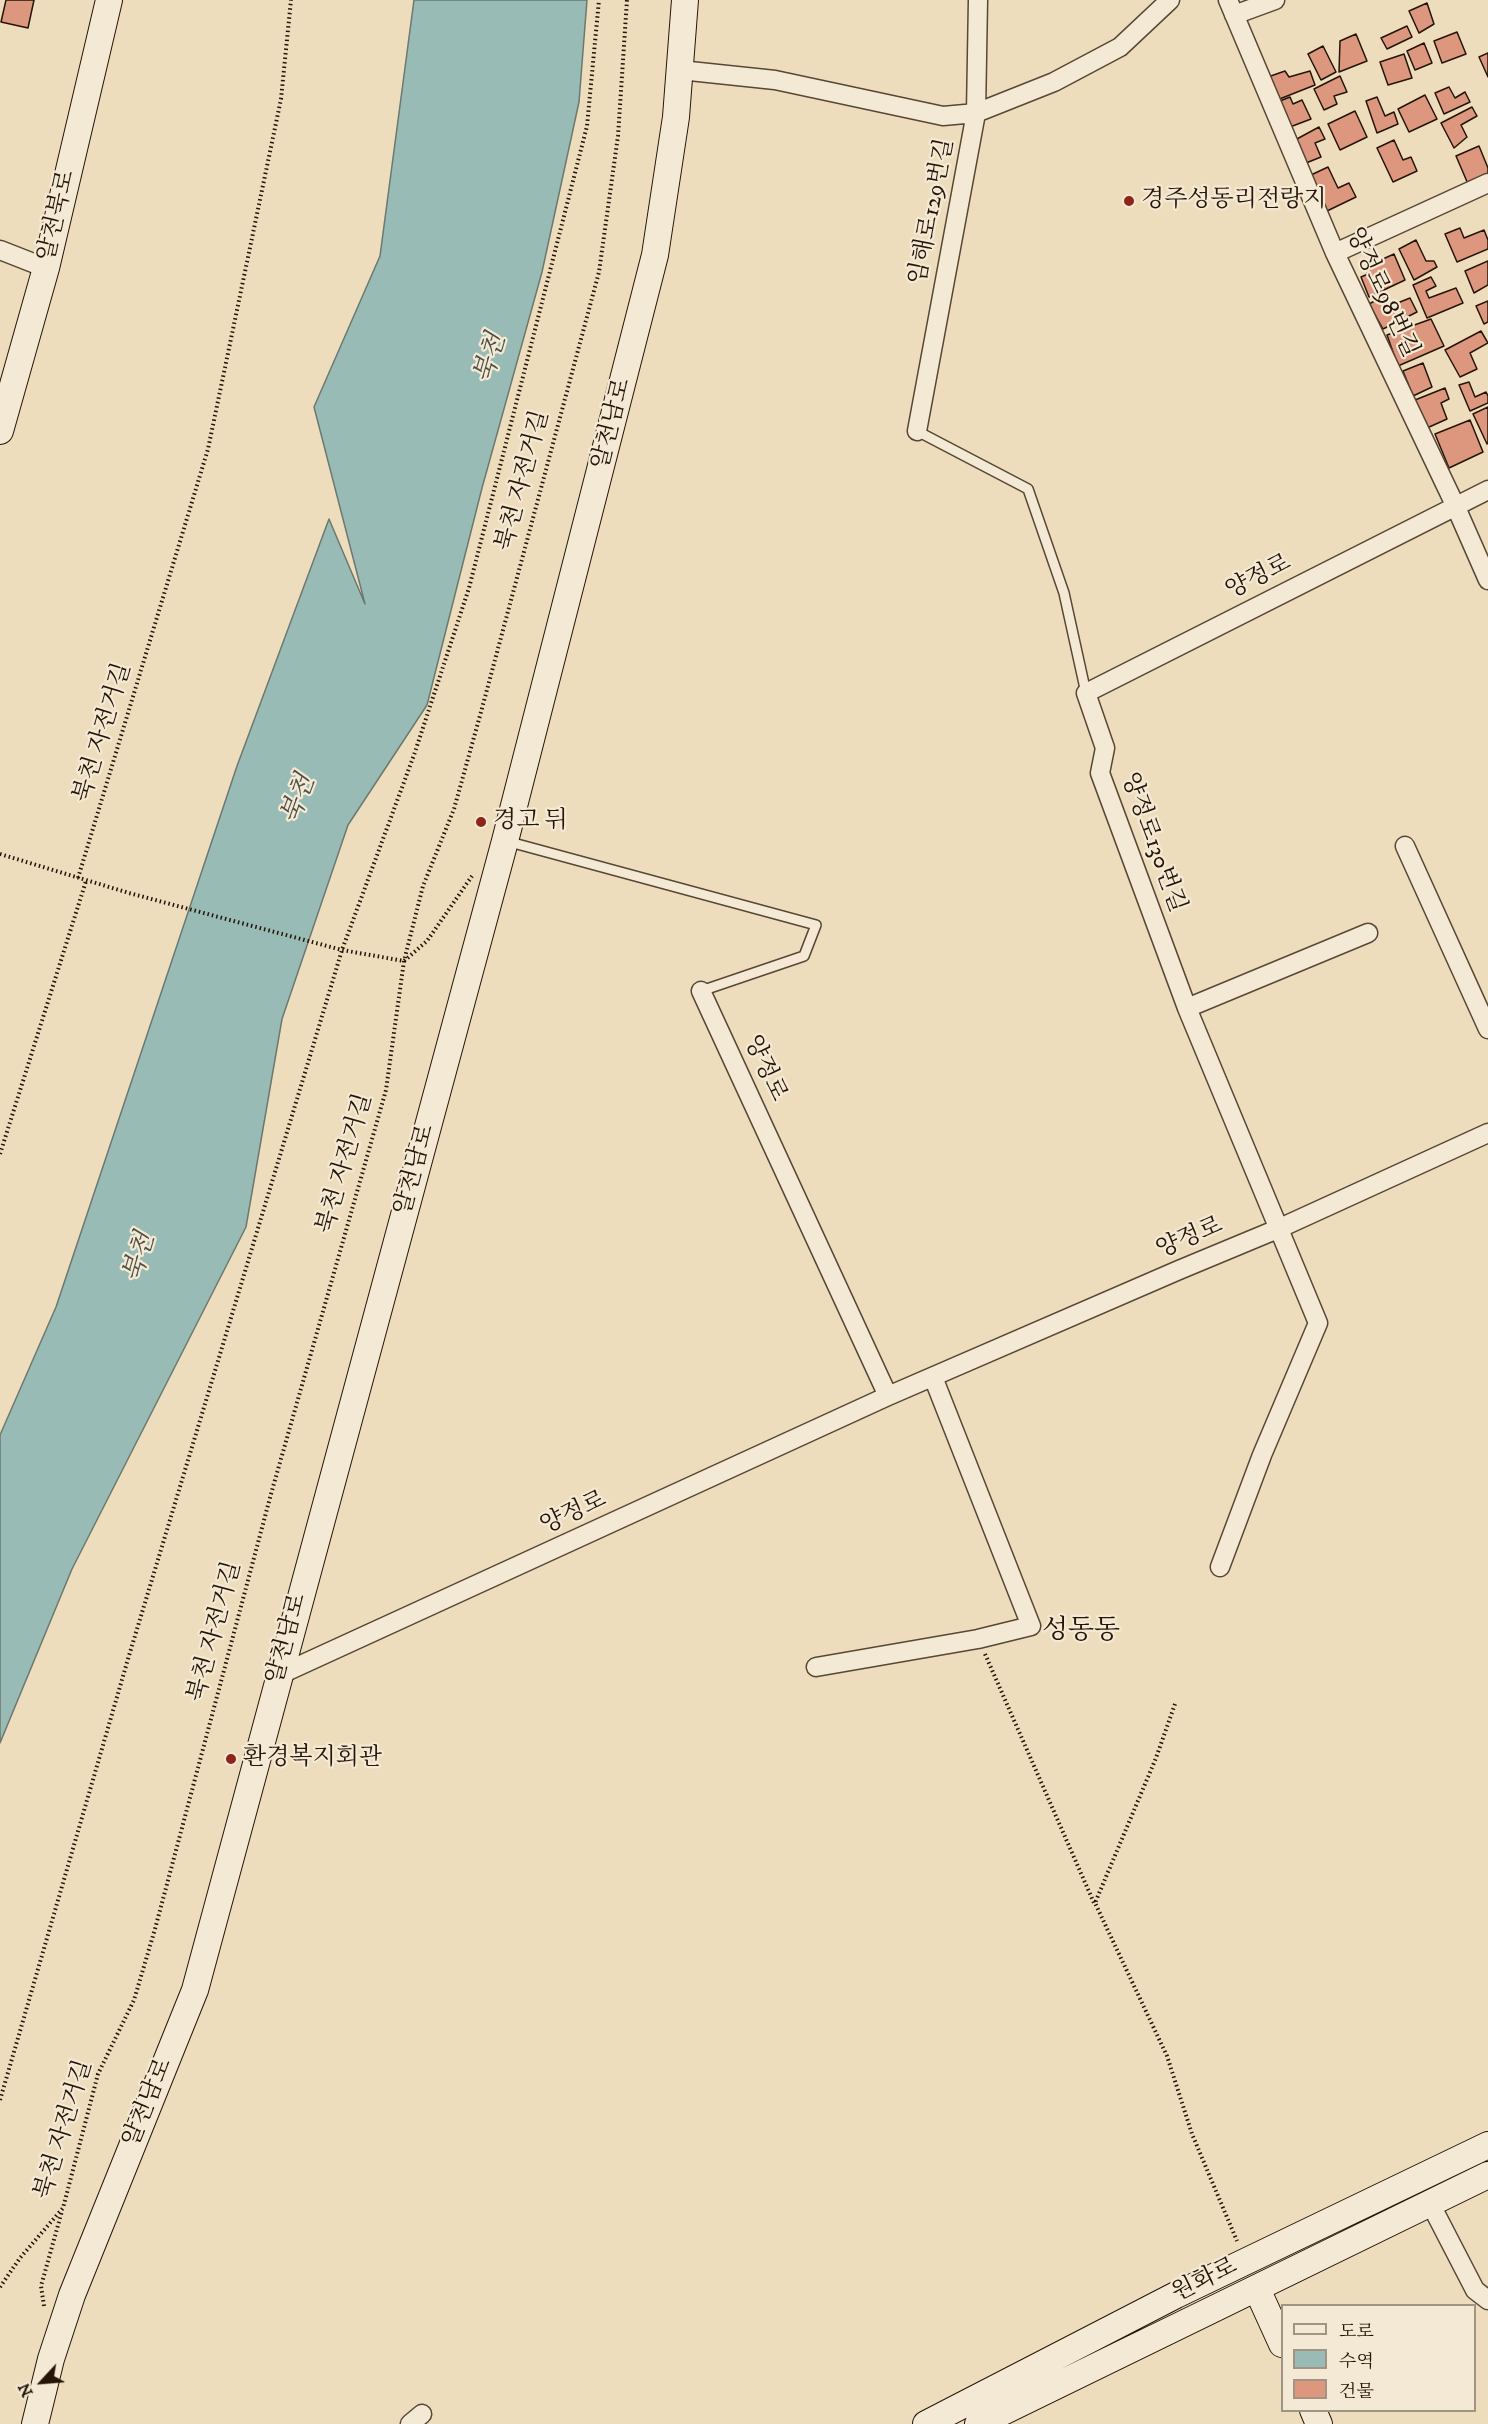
<!DOCTYPE html>
<meta charset="utf-8">
<style>
body{margin:0}
#map{position:relative;width:1488px;height:2424px;overflow:hidden;background:#eeddbd;font-family:"IM FELL DW Pica","Noto Serif KR",serif}
canvas{display:block}
.legend{position:absolute;left:1281px;top:2304px;width:195px;height:108px;box-sizing:border-box;background:#f4e9d4;border:2px solid #a19482;margin:0;padding:8px 10px;list-style:none;font-size:18px;color:#251507}
.legend li{display:flex;align-items:center;gap:12px;height:30px}
.legend b{width:30px;border:2px solid #a19482}
.north{position:absolute;left:12px;top:2352px;width:60px;height:60px;-webkit-text-stroke:4px #f4e9d4;paint-order:stroke;rotate:244deg;font-size:16px;font-weight:700;line-height:24px;text-align:center;color:#251507}
.north::after{content:'';display:block;margin:auto;width:21px;height:27px;background:#251507;clip-path:polygon(50% 0,100% 100%,50% 72%,0 100%)}
</style>
<div id="map">
<canvas width="1488" height="2424"></canvas>
<ul class="legend">
<li><b style="height:8px;background:#f4e9d4"></b>도로</li>
<li><b style="height:16px;background:#99bbb5"></b>수역</li>
<li><b style="height:16px;background:#dd977e"></b>건물</li>
</ul>
<div class="north">N</div>
</div>
<script>
const ctx = document.querySelector('canvas').getContext('2d');
ctx.lineJoin = 'round';
function fillPath(path, color) {
  ctx.fillStyle = color;
  ctx.fill(path, 'evenodd');
}
function poly(rows) {
  const path = new Path2D();
  for (const r of rows) {
    path.moveTo(r[0], r[1]);
    for (let i = 2; i < r.length; i += 2) path.lineTo(r[i], r[i + 1]);
  }
  return path;
}
function strokePath(path, color, width, dash) {
  ctx.strokeStyle = color;
  ctx.lineWidth = width;
  ctx.lineCap = dash ? 'butt' : 'round';
  ctx.setLineDash(dash || []);
  ctx.stroke(path);
}
function label(font, color, halo, rows, align = 'center') {
  ctx.font = font + ' "IM FELL DW Pica","Noto Serif KR",serif';
  ctx.lineWidth = 4.5;
  ctx.setLineDash([]);
  ctx.textBaseline = 'middle';
  ctx.strokeStyle = halo;
  ctx.fillStyle = color;
  for (const [text, x, y, turn = 0] of rows) {
    ctx.save();
    ctx.translate(x, y);
    ctx.rotate((+turn || 0) * Math.PI / 180);
    ctx.textAlign = isNaN(turn) ? turn : align;
    if (halo) ctx.strokeText(text, 0, 0);
    ctx.fillText(text, 0, 0);
    ctx.restore();
  }
}
const water = poly([
 [414,0,587,0,579,102,542,272,482,488,427,705,348,825,282,1019,246,1227,72,1569,0,1743,0,1435,56,1307,237,766,329,519,365,604,314,407,380,256,414,0]
]);
const building = poly([
 [6,0,34,0,28,28,1,22,6,0],
 [1427,3,1434,24,1419,33,1409,11,1427,3],
 [1407,26,1412,37,1387,49,1381,38,1407,26],
 [1457,32,1466,54,1442,63,1434,41,1457,32],
 [1356,34,1367,61,1339,72,1340,41,1356,34],
 [1424,43,1432,63,1415,70,1407,51,1424,43],
 [1323,46,1336,72,1321,80,1308,54,1323,46],
 [1488,53,1488,77,1479,57,1488,53],
 [1404,54,1412,78,1388,85,1380,62,1404,54],
 [1285,71,1289,77,1310,71,1315,85,1272,102,1265,78,1285,71],
 [1340,76,1347,92,1334,96,1337,104,1324,110,1314,89,1340,76],
 [1449,87,1455,98,1465,92,1470,102,1444,114,1435,93,1449,87],
 [1425,95,1437,119,1409,132,1398,109,1425,95],
 [1290,97,1293,104,1302,100,1311,119,1290,127,1280,101,1290,97],
 [1377,97,1385,116,1394,112,1398,124,1377,133,1366,101,1377,97],
 [1472,107,1477,116,1461,125,1467,137,1454,148,1441,123,1472,107],
 [1355,111,1367,137,1340,150,1328,124,1355,111],
 [1319,127,1325,139,1315,143,1321,157,1306,163,1295,140,1319,127],
 [1394,140,1403,160,1411,157,1417,171,1393,182,1377,148,1394,140],
 [1479,146,1488,168,1488,176,1468,184,1456,156,1479,146],
 [1328,167,1338,188,1349,183,1356,197,1327,211,1311,175,1328,167],
 [1460,228,1464,238,1484,230,1488,240,1488,249,1457,262,1445,234,1460,228],
 [1416,240,1426,261,1434,261,1437,267,1414,280,1399,249,1416,240],
 [1394,254,1405,280,1369,297,1361,277,1368,274,1365,267,1394,254],
 [1488,261,1488,285,1474,293,1465,271,1488,261],
 [1431,277,1436,286,1426,291,1429,298,1456,288,1463,303,1427,318,1413,285,1431,277],
 [1384,296,1390,306,1410,298,1417,312,1383,329,1369,304,1384,296],
 [1488,301,1488,322,1484,324,1476,306,1488,301],
 [1431,319,1444,346,1398,366,1387,335,1431,319],
 [1481,331,1488,343,1470,353,1477,369,1460,377,1445,350,1481,331],
 [1423,363,1432,387,1413,396,1403,371,1423,363],
 [1469,382,1475,397,1486,392,1488,396,1488,403,1470,411,1459,385,1469,382],
 [1445,388,1449,399,1441,403,1447,419,1427,428,1415,400,1445,388],
 [1488,407,1488,443,1487,444,1473,414,1488,407],
 [1470,420,1483,452,1449,468,1435,434,1470,420]
]);
const path = poly([
 [0,854,129,893,342,950,404,961,427,941,472,876],
 [78,878,208,449,281,99,291,0],
 [0,1154,86,881],
 [985,1654,1094,1903],
 [1175,1704,1156,1758,1095,1903,1167,2056,1192,2134,1237,2241],
 [0,2100,128,1659,342,950,414,755,469,588,587,126,599,0],
 [0,2287,20,2258,63,2208,98,2074,134,2000,155,1929,271,1494,386,1090,404,961,423,886,454,809,481,712,599,272,618,136,627,0],
 [44,2306,41,2286,62,2211]
]);
const lane = poly([
 [917,431,1028,489,1064,593,1086,693],
 [506,841,816,925,804,956,701,991]
]);
const street = poly([
 [1228,0,1335,253,1455,505,1488,580],
 [1234,15,1275,0],
 [680,70,775,80,943,116,976,113,1054,82,1120,47,1170,0],
 [0,250,46,268],
 [1335,253,1488,183],
 [917,431,976,113,978,0],
 [1405,846,1488,1029],
 [701,991,888,1396],
 [1187,1008,1368,933],
 [1220,1567,1262,1455,1318,1323,1187,1008,1100,773,1105,748,1086,693,1488,490],
 [816,1667,978,1639,1031,1626,933,1377],
 [279,1675,888,1396,1179,1270,1280,1228,1488,1133],
 [1430,2203,1475,2290,1488,2300],
 [410,2424,422,2414]
]);
const secondary = poly([
 [0,431,46,268,109,0],
 [1257,2289,1282,2344],
 [1313,2410,1319,2424],
 [35,2424,51,2359,72,2295,195,1990,505,841,655,255,676,117,685,0],
 [926,2424,1176,2295,1488,2145],
 [978,2424,1488,2175]
]);
const markers = [
 [1129,201,6,"#8f2418"],
 [481,822,6,"#8f2418"],
 [231,1759,6,"#8f2418"]
];
const poiNames = [
 ["경주성동리전랑지",1141,201],
 ["경고 뒤",493,822],
 ["환경복지회관",243,1759]
];
const streetNames = [
 ["임해로129번길",933,212,-79],
 ["알천북로",58,216,-77],
 ["양정로98번길",1381,293,65],
 ["알천남로",613,424,-76],
 ["북천 자전거길",524,481,-75],
 ["양정로",1259,578,-27],
 ["북천 자전거길",104,733,-73],
 ["양정로130번길",1152,843,70],
 ["양정로",764,1069,65],
 ["북천 자전거길",346,1164,-74],
 ["알천남로",416,1170,-75],
 ["양정로",1190,1239,-23],
 ["양정로",574,1514,-25],
 ["북천 자전거길",216,1632,-75],
 ["알천남로",288,1639,-75],
 ["알천남로",149,2103,-68],
 ["북천 자전거길",65,2130,-73],
 ["원화로",1205,2281,-26]
];
const waterNames = [
 ["북천",492,359,-73],
 ["북천",300,800,-69],
 ["북천",141,1258,-73]
];
const quarterNames = [
 ["성동동",1081,1632]
];
fillPath(water, '#99bbb5');
strokePath(water, '#6b796f', 1.5);
fillPath(building, '#dd977e');
strokePath(building, '#251507', 1.5);
strokePath(lane, '#574734', 12);
strokePath(street, '#574734', 21);
strokePath(secondary, '#251507', 28);
strokePath(path, '#251507', 4, [1.5, 3]);
strokePath(lane, '#f4e9d4', 9);
strokePath(street, '#f4e9d4', 18);
strokePath(secondary, '#f4e9d4', 26);
for (const [x, y, r, color] of markers) {
  const dot = new Path2D();
  dot.arc(x, y, r, 0, 2 * Math.PI);
  ctx.fillStyle = color;
  ctx.fill(dot);
  strokePath(dot, '#f4e9d4', 2);
}
label('24px', '#251507', '#f4e9d4', poiNames, 'left');
label('24px', '#251507', '#f4e9d4', streetNames);
label('italic 26px', '#4e4f44', '#f4e9d4', waterNames);
label('27px', '#251507', '#f4e9d4', quarterNames);
</script>
